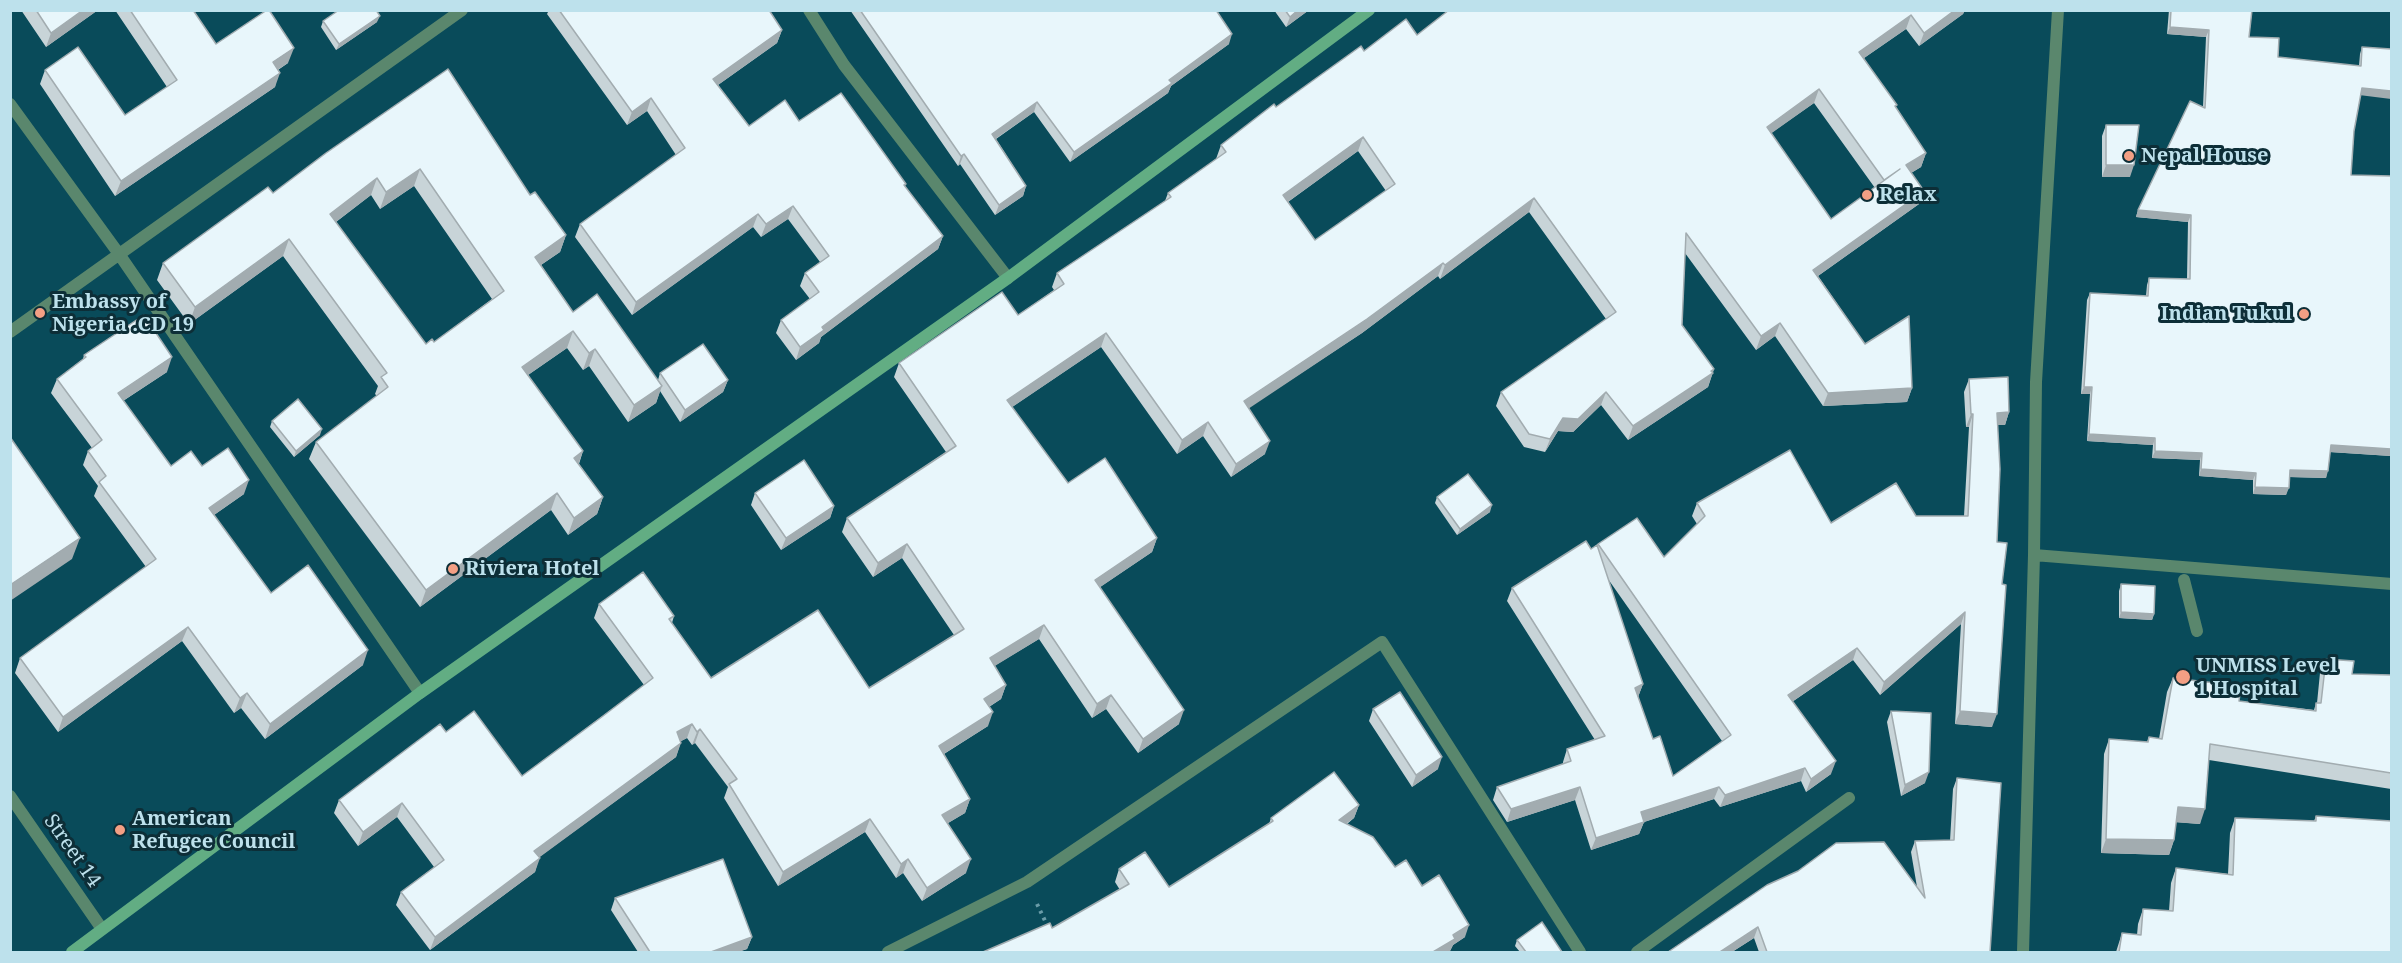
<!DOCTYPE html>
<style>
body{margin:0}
#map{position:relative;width:2402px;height:963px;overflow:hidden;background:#094b5a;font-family:"Noto Serif",serif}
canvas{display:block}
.frame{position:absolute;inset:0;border:12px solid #bde1ec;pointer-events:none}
</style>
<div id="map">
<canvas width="2402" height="963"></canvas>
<div class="frame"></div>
</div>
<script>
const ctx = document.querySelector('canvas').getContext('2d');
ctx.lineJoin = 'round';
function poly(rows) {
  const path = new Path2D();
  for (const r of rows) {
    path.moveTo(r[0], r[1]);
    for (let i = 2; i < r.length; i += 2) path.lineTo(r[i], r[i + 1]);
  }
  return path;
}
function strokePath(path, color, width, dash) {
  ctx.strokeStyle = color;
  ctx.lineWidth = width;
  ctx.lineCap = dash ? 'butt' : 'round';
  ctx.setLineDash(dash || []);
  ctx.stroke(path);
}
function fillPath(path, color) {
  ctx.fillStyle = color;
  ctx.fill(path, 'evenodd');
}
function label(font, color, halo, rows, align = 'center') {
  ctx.font = font + ' "Noto Serif",serif';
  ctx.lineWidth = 6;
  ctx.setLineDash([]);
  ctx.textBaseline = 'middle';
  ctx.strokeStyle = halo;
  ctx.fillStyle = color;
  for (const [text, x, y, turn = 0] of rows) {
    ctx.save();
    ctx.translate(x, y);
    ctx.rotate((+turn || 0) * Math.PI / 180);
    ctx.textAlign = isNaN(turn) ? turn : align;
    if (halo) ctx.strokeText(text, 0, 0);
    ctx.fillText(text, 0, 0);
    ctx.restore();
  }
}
const path = poly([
 [1037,904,1048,927]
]);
const lane = poly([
 [2184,580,2197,631]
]);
const street = poly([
 [809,10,844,65,1008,278],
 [10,104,119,254,420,693],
 [10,332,462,10],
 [2034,555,2392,584],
 [10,796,102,929],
 [888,952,1027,882,1382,642,1580,952],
 [1637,952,1849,798],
 [2023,952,2034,555,2036,382,2058,10]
]);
const secondary = poly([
 [72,952,420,693,1008,278,1369,10]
]);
const wall = poly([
 [21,10,98,10,46,47],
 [115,10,193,10,216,44,288,63,278,70,275,87,115,196,40,84,45,70,125,115,167,87],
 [549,10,769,10,782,30,777,43,718,85,749,126,799,121,906,184,905,186,943,236,938,249,821,337,819,343,796,360,776,333,781,320,810,299,800,286,805,273,820,262,788,219,761,237,753,227,632,315,575,237,580,224,676,155,647,111,627,125,547,14],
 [850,10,1216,10,1229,44,1171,86,1168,93,1070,162,1034,112,996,139,1026,186,1023,196,995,215,960,164,958,166],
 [1274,10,1309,10,1286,27],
 [1449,10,1965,10,1963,14,1919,46,1906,29,1864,58,1926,153,1921,167,1911,173,1919,204,1818,276,1865,344,1912,388,1907,402,1823,406,1775,336,1756,350,1685,253,1682,325,1714,369,1708,387,1628,440,1601,405,1573,432,1558,431,1545,452,1524,447,1496,406,1501,392,1606,319,1529,212,1440,279,1438,276,1362,333,1248,408,1265,454,1231,477,1203,436,1177,454,1101,347,1012,407,1068,483,1157,538,1152,552,1100,587,1179,724,1138,753,1106,709,1092,718,1039,639,994,666,1006,685,1001,699,989,707,988,726,944,754,970,799,965,813,948,823,966,873,922,901,903,873,896,878,865,832,778,886,724,798,728,787,695,743,692,745,687,738,681,741,676,757,539,857,535,872,430,950,396,905,401,892,434,867,397,817,358,846,334,813,339,800,446,732,522,776,644,685,594,618,599,604,674,616,672,623,711,678,869,688,954,635,902,558,873,577,842,532,847,518,946,452,894,377,899,363,1018,315,1054,290,1052,287,1057,273,1165,201,1168,193,1216,159,1221,145,1276,107,1364,51,1417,35],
 [1814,103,1875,188,1831,219,1771,133],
 [1358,151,1386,191,1315,240,1288,202],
 [2169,10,2252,10,2249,37,2278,57,2359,66,2360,54,2362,47,2360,95,2354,131,2351,175,2391,456,2330,452,2326,478,2290,477,2286,495,2253,494,2253,480,2199,476,2200,460,2152,458,2153,445,2087,441,2090,394,2081,394,2087,300,2090,293,2146,296,2147,285,2149,278,2187,279,2188,222,2136,217,2138,210,2203,107,2206,37,2167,34],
 [323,21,377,22,336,50,321,27],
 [448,69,530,195,566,235,560,252,541,265,573,312,658,380,660,373,728,380,723,392,680,422,660,391,656,403,628,422,589,366,583,370,567,348,528,375,583,451,579,464,603,497,597,514,568,535,551,510,420,607,309,459,316,442,377,396,375,394,378,386,283,256,189,324,157,280,163,263,273,193],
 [414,186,492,299,434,342,426,344,336,222,371,195,380,209],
 [2106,125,2130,177,2102,177,2102,136],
 [84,355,167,372,123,401,171,466,202,466,244,494,214,515,271,593,363,665,265,739,241,708,234,713,182,641,58,732,15,673,20,658,146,567,94,496,98,486,83,465,88,451,92,448,51,393,57,379,83,359],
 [1969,379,2009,412,2005,425,1998,425,1997,542,2002,584,1992,727,1955,724,1961,624,1880,695,1853,660,1792,702,1831,774,1806,792,1801,781,1720,807,1714,799,1644,822,1639,834,1591,850,1575,800,1507,822,1493,800,1497,787,1563,764,1563,762,1567,749,1595,740,1507,601,1512,588,1591,549,1598,544,1664,557,1697,524,1692,516,1697,503,1831,523,1916,516,1964,516,1969,427,1966,427,1964,392],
 [1608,579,1722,741,1673,776,1653,739,1638,697,1643,684],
 [272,421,320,435,294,457,270,427],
 [755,493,834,506,830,518,781,550,751,505],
 [1437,497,1490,512,1457,535,1435,503],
 [2121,584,2154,614,2152,620,2119,618,2119,591],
 [2326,659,2352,674,2391,675,2391,789,2209,760,2200,824,2176,822,2174,840,2169,855,2101,853,2104,754,2109,739,2147,742,2149,737,2159,739,2167,692,2173,678,2239,701,2314,710,2316,703,2317,703,2320,673],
 [1373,709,1438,769,1412,787,1369,721],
 [1891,711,1925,783,1901,796,1887,722],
 [1957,778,1990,952,1759,952,1754,938,1732,952,1668,952,1767,885,1917,887,1911,852,1915,841,1950,841,1953,789],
 [1359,805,1354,818,1347,824,1395,867,1422,886,1465,937,1453,945,1450,951,1449,952,983,952,1052,928,1120,890,1115,882,1119,869,1169,887,1269,824,1271,818],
 [2316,816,2391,952,2116,952,2122,933,2137,935,2138,924,2143,909,2169,911,2171,883,2176,868,2228,874,2230,833,2235,818,2314,821],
 [615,898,752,937,747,949,738,952,638,952,611,910],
 [1517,940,1562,952,1520,952,1515,946]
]);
const shadedWall = poly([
 [83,10,98,10,46,47,51,33],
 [1298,10,1309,10,1286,27,1290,17],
 [1955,10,1965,10,1963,14,1919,46,1924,33],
 [1911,15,1906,29,1854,65,1859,52],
 [380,16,377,22,336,50,339,44],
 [2170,27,2209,30,2206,37,2167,34],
 [782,30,777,43,708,92,713,79],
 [1232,34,1229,44,1171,86,1168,93,1070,162,1074,152,1169,80],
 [294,48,288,63,268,76,273,62],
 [280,73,275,87,115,196,121,181],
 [2362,88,2391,91,2391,99,2359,95],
 [1819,89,1814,103,1762,140,1767,127],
 [651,98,647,111,627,125,632,112],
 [1037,102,1034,112,988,144,992,134],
 [1363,137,1358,151,1278,209,1283,195],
 [1926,153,1921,167,1901,179,1906,165],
 [964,154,960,164,958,166,961,156],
 [2106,165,2134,165,2130,177,2102,177],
 [420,169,414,186,380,209,386,192],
 [377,178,371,195,324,231,330,214],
 [1026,186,1023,196,995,215,999,205],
 [1924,191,1919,204,1808,283,1813,270],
 [1534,198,1529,212,1440,279,1445,265],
 [793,206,788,219,761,237,766,224],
 [2138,210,2191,215,2188,222,2136,217],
 [758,214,753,227,632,315,636,302],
 [566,235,560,252,529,273,535,257],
 [943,236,938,249,821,337,819,343,796,360,800,347,822,327],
 [289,239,283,256,189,324,195,307],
 [1443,263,1438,276,1362,333,1239,415,1244,401],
 [1780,323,1775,336,1756,350,1761,336],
 [573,331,567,348,515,384,522,367],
 [1106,333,1101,347,1002,414,1007,400],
 [595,349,589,366,583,370,589,353],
 [172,357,167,372,112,408,118,393],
 [1714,369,1708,387,1628,440,1633,426],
 [728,380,723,392,680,422,685,410],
 [662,386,656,403,628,422,634,405],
 [2084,387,2092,387,2090,394,2081,394],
 [1912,388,1907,402,1823,406,1828,393],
 [1606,392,1601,405,1573,432,1558,431,1545,452,1550,439,1563,418],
 [2009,412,2005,425,1992,425,1997,413],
 [1971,414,1973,414,1969,427,1966,427],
 [1208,422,1203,436,1177,454,1182,440],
 [322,429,320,435,294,457,296,451],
 [2089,434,2155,438,2153,445,2087,441],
 [1270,441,1265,454,1231,477,1236,464],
 [2331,445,2391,449,2391,456,2329,452],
 [583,451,577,468,574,458],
 [2155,451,2202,453,2200,460,2152,458],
 [2201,469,2256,473,2253,480,2199,476],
 [2290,470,2328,471,2326,478,2288,477],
 [249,480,244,494,204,522,209,508],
 [2255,487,2289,488,2286,495,2253,494],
 [557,493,551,510,420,607,426,590],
 [603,497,597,514,568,535,574,518],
 [1492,505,1490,512,1457,535,1460,529],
 [834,506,830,518,781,550,786,538],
 [80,538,72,559,10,601,10,585],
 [1157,538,1152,552,1090,594,1095,580],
 [907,544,902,558,873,577,878,563],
 [1965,612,1961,624,1880,695,1884,682],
 [2121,612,2154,614,2152,620,2119,618],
 [1044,625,1039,639,985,672,990,658],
 [188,627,182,641,58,732,63,717],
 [1857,648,1853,660,1783,708,1788,695],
 [368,650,363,665,265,739,270,724],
 [1643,684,1638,697,1635,688],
 [1006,685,1001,699,979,713,984,699],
 [247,693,241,708,234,713,240,698],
 [1111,695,1106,709,1092,718,1097,704],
 [1184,710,1179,724,1138,753,1143,739],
 [1960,711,1997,714,1992,727,1955,724],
 [993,712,988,726,934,760,939,746],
 [692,724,687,738,672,746,677,732],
 [700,729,695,743,692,745,697,732],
 [681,743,676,757,529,865,534,851],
 [1442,757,1438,769,1412,787,1416,775],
 [1836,761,1831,774,1806,792,1811,779],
 [1805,768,1801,781,1720,807,1725,795],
 [1929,772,1925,783,1901,796,1905,785],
 [1580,787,1575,800,1507,822,1511,809],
 [1719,787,1714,799,1644,822,1639,834,1591,850,1596,838,1641,812],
 [970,799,965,813,938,829,942,815],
 [402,803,397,817,358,846,363,832],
 [1359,805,1354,818,1334,832,1339,820],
 [2178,807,2205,809,2200,824,2172,822],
 [870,819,865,832,778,886,783,872],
 [2106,839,2174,840,2169,855,2101,853],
 [540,858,535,872,430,950,435,937],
 [908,859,903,873,896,878,901,864],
 [971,859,966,873,922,901,927,888],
 [1469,925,1465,937,1453,945,1450,951,1449,952,1433,952,1453,935],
 [1758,927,1754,938,1732,952,1720,952],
 [752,937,747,949,738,952,711,952]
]);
const building = poly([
 [36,10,83,10,51,33,36,10],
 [130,10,193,10,216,44,267,10,269,10,294,48,273,62,280,73,121,181,45,70,78,47,125,115,177,80,130,10],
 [339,10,376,10,380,16,339,44,323,21,339,10],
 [559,10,769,10,782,30,713,79,749,126,785,100,799,121,841,93,906,184,904,185,943,236,822,327,824,330,800,347,781,320,819,292,805,273,829,256,793,206,766,224,758,214,636,302,580,224,685,148,651,98,632,112,559,10],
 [860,10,1216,10,1232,34,1169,80,1172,83,1074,152,1037,102,992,134,1026,186,999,205,964,154,961,156,860,10],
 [1285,10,1298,10,1290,17,1285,10],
 [1449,10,1955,10,1924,33,1911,15,1859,52,1897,105,1895,106,1926,153,1906,165,1924,191,1813,270,1865,344,1909,316,1912,388,1828,393,1780,323,1761,336,1686,233,1682,325,1714,369,1711,371,1713,373,1633,426,1606,392,1578,419,1563,418,1550,439,1529,434,1501,392,1616,312,1534,198,1445,265,1443,263,1367,319,1244,401,1270,441,1236,464,1208,422,1182,440,1106,333,1007,400,1068,483,1105,458,1157,538,1095,580,1184,710,1143,739,1111,695,1097,704,1044,625,990,658,1006,685,984,699,993,712,939,746,970,799,942,815,971,859,927,888,908,859,901,864,870,819,783,872,729,784,737,779,700,729,697,732,692,724,677,732,681,743,534,851,540,858,435,937,401,892,444,860,402,803,363,832,339,800,440,724,446,732,474,711,522,776,603,716,653,678,599,604,643,572,674,616,669,619,711,678,818,610,869,688,964,629,907,544,878,563,847,518,956,446,899,363,1002,292,1018,315,1064,284,1057,273,1171,197,1168,193,1226,152,1221,145,1274,104,1276,107,1361,46,1364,51,1406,19,1417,35,1449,10],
 [1819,89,1884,180,1900,169,1831,219,1767,127,1819,89],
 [1363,137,1395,184,1315,240,1283,195,1363,137],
 [2171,10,2252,10,2249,37,2279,38,2278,57,2361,66,2362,47,2391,49,2391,91,2362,88,2354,131,2351,175,2391,176,2391,449,2331,445,2328,471,2290,470,2289,488,2255,487,2256,473,2201,469,2202,453,2155,451,2155,438,2089,434,2092,387,2084,387,2090,293,2148,296,2149,278,2190,279,2191,215,2138,210,2190,101,2205,108,2209,30,2170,27,2171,10],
 [448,69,530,195,535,192,566,235,535,257,573,312,597,294,662,386,634,405,595,349,589,353,573,331,522,367,583,451,574,458,603,497,574,518,557,493,426,590,316,442,388,387,381,377,387,373,289,239,195,307,163,263,268,187,273,193,326,153,448,69],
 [420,169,504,291,434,342,432,339,426,344,330,214,377,178,386,192,420,169],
 [2106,125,2139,125,2134,165,2106,165,2106,125],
 [144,315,172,357,118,393,171,466,191,451,202,466,228,448,249,480,209,508,271,593,308,565,368,650,270,724,247,693,240,698,188,627,63,717,20,658,156,559,99,482,106,476,88,451,102,440,57,379,86,357,84,355,144,315],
 [703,344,728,380,685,410,660,373,703,344],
 [2008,377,2009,412,1997,413,2000,469,1997,542,2007,543,2002,584,2006,585,1997,714,1960,711,1965,612,1884,682,1857,648,1788,695,1836,761,1811,779,1805,768,1725,795,1719,787,1641,812,1644,822,1596,838,1580,787,1511,809,1497,787,1571,761,1567,749,1605,736,1512,588,1586,541,1591,549,1597,545,1643,684,1635,688,1653,739,1660,736,1673,776,1731,735,1598,544,1637,518,1664,557,1705,516,1697,503,1790,450,1831,523,1896,483,1916,516,1968,516,1973,414,1971,414,1969,379,2008,377],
 [298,399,322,429,296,451,272,421,298,399],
 [10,437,80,538,10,585,10,437],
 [804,460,834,506,786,538,755,493,804,460],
 [1468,474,1492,505,1460,529,1437,497,1468,474],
 [2121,584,2155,586,2154,614,2121,612,2121,584],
 [2326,659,2354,661,2352,674,2391,675,2391,773,2210,744,2205,809,2178,807,2174,840,2106,839,2109,739,2148,742,2149,737,2162,739,2173,678,2241,686,2239,701,2316,711,2316,703,2321,703,2326,659],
 [1400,692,1442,757,1416,775,1373,709,1400,692],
 [1891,711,1931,713,1929,772,1905,785,1891,711],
 [1334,772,1359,805,1339,820,1373,837,1395,867,1406,860,1422,886,1439,875,1469,925,1453,935,1455,939,1433,952,983,952,1050,923,1052,928,1129,884,1119,869,1145,852,1169,887,1273,821,1271,818,1334,772],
 [1957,778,2001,783,1990,952,1767,952,1758,927,1720,952,1668,952,1767,885,1798,871,1836,843,1884,842,1925,898,1915,841,1954,840,1957,778],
 [2316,816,2391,821,2391,952,2119,952,2122,933,2141,935,2143,909,2173,911,2176,868,2233,875,2235,818,2316,821,2316,816],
 [723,859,752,937,711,952,650,952,615,898,723,859],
 [1542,922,1562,952,1526,952,1517,940,1542,922]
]);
const markers = [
 [2129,156,6,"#f39f84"],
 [1867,195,6,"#f39f84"],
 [40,313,6,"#f39f84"],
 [2304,314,6,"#f39f84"],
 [453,569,6,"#f39f84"],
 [2183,677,8,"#f39f84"],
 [120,830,6,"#f39f84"]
];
const poiNames = [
 ["Nepal House",2141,156],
 ["Relax",1879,195],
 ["Embassy of",52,302],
 ["Nigeria .CD 19",52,325],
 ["Indian Tukul",2292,314,"right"],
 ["Riviera Hotel",465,569],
 ["UNMISS Level",2196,666],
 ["1 Hospital",2196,689],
 ["American",132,819],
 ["Refugee Council",132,842]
];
const streetNames = [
 ["Street 14",72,851,55]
];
strokePath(path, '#6a9ca8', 4, [3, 4.5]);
strokePath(lane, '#5a876d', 12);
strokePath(street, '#5a876d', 12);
strokePath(secondary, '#62ad83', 12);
fillPath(wall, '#c8d4d8');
fillPath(shadedWall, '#a2acb0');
fillPath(building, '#e8f6fb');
strokePath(building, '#a2acb0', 1.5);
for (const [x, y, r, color] of markers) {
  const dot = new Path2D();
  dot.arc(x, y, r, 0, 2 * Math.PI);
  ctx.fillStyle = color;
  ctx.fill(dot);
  strokePath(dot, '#0d2e37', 2);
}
label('bold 20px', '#bde1ec', '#0d2e37', poiNames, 'left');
label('20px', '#bde1ec', '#0d2e37', streetNames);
</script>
